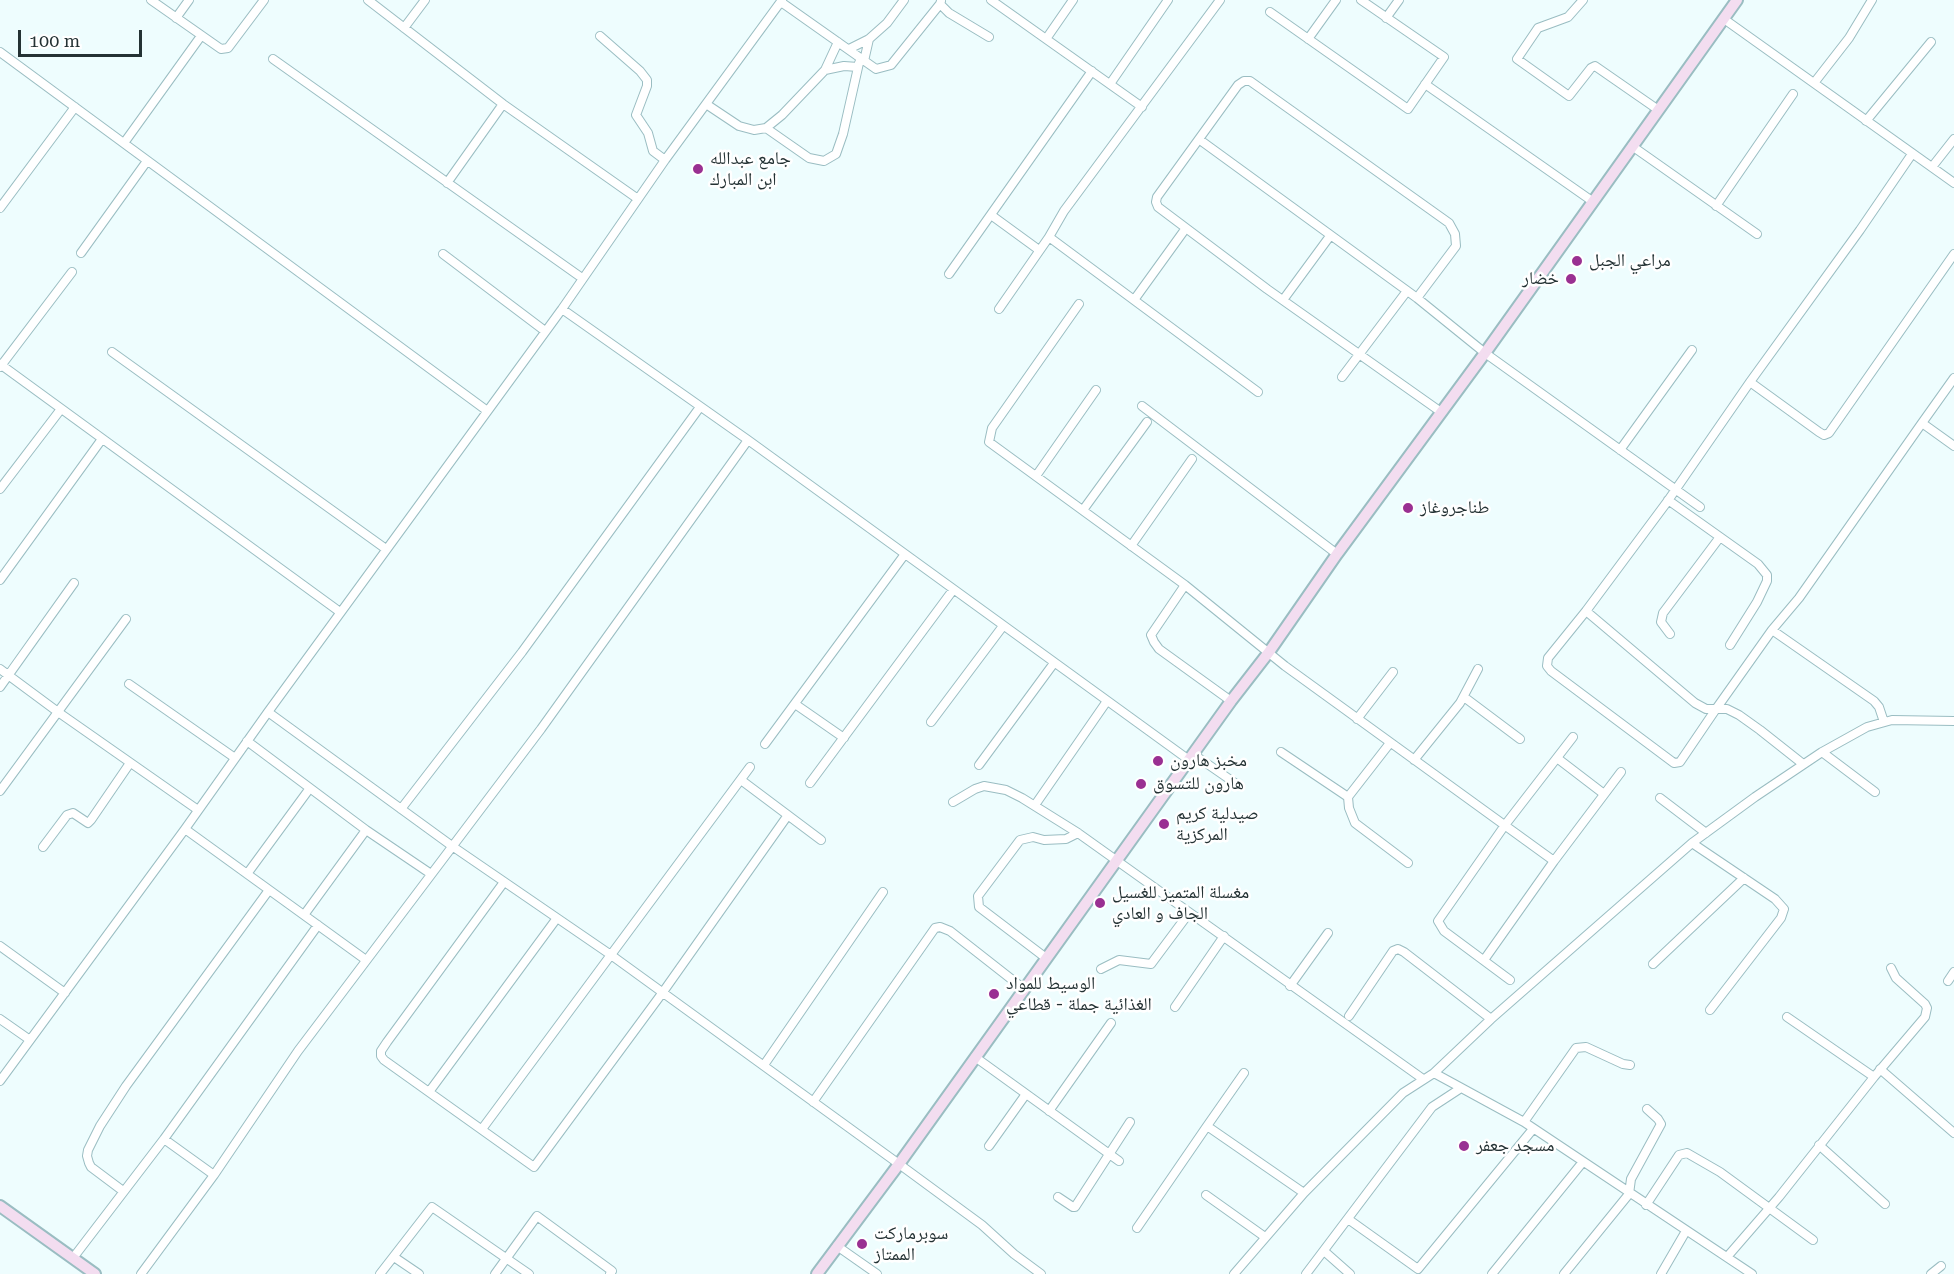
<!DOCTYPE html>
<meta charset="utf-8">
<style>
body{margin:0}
#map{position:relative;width:1954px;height:1274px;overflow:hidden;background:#eefdfe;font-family:"Roboto Serif",serif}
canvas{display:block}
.scale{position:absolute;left:18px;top:30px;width:124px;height:27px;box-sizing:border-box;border:3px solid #243234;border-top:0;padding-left:8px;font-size:18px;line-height:21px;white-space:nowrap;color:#243234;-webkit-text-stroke:4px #fff;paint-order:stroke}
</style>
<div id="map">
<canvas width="1954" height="1274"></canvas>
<div class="scale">100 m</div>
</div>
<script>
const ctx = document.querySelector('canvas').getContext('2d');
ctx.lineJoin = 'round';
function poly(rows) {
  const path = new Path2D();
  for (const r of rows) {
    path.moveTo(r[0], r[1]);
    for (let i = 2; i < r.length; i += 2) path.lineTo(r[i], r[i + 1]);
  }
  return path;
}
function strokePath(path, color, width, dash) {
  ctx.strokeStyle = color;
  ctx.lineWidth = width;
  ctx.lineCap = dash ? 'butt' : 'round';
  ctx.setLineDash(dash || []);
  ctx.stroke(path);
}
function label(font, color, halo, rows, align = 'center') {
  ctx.font = font + ' "Roboto Serif","Noto Naskh Arabic",serif';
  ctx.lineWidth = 5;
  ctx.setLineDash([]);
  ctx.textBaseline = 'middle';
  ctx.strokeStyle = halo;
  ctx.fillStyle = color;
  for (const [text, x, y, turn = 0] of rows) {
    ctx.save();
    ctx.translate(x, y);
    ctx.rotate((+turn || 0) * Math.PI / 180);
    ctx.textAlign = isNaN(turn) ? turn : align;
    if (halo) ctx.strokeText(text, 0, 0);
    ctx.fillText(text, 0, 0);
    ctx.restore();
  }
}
const street = poly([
 [151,0,221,49,228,48,264,0],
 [368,0,503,104,638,199],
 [991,0,1142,107],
 [1220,0,1064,211,1049,237,1258,392],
 [1583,0,1568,17,1538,28,1517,59,1569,96,1591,68,1595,66,1657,109],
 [941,1,940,4,949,13,989,37],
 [781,2,876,69,891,65,940,4],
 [1270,12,1408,109,1444,57,1361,0],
 [176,18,189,0],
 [1386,18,1399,0],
 [1724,19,1954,183],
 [404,28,425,0],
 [600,36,640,71,647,80,647,86,636,115,648,133,653,151,665,160],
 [1046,39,1073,0],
 [1308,39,1336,0],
 [849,49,869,39,887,23,904,0],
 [0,52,486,410],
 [273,59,582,278],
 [864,61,869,39],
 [825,70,838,42],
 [1814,83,1849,38,1872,0],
 [1110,84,1168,0],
 [1425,84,1592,201],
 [706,104,739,126,754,130,766,128,782,115,825,70,844,66,858,67],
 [1866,121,1931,42],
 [766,128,809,158,824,161,836,154,843,134,859,63],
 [1200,140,1417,298,1485,353,1700,507],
 [124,143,201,36],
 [1632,146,1757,234],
 [1932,167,1954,139],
 [447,183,503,104],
 [1716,206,1793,94],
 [0,208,75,107],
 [991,215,1039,250],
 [81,253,147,161],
 [443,254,545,331],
 [949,274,1092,71],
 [1417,298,1456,246,1455,234,1449,223,1250,81,1244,81,1238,85,1157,197,1156,202,1158,207,1267,289,1441,412],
 [1134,300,1186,228],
 [1283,300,1330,236],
 [1079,304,992,428,989,442,1185,585,1285,666,1554,861],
 [562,309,748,440,1189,760],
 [999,309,1049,237],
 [112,352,386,549],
 [0,364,340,612],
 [0,367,72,272],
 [1342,377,1407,291],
 [1954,378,1922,423,1954,446],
 [1750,382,1819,432,1824,435,1829,433,1954,254],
 [1142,406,1337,554],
 [1620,450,1692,350],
 [1036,476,1096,390],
 [0,489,61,409],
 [1668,500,1758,564,1767,575,1767,581,1757,602,1730,645],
 [1083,510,1147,422],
 [1131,546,1192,459],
 [0,580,102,439],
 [1185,585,1151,635,1154,642,1159,649,1231,701],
 [1586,611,1695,703,1706,709,1716,709,1772,630,1799,598,1922,423],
 [1772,630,1874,701,1879,707,1884,722],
 [1670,634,1661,622,1663,613,1720,537],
 [0,669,58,712,198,810],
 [129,684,235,758],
 [0,687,74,583],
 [1464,697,1520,739],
 [795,704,844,738],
 [268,712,452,846,611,955,899,1164,982,1225,1014,1254,1041,1274],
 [1357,719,1393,672],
 [931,722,1003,626],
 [247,741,366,830,431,874],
 [1390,743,1348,797,1349,808,1355,823,1408,863],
 [765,744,905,554],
 [1281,752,1348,797],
 [1822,752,1875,792],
 [1193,754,1235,783],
 [1557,758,1604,794],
 [1414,760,1460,703,1478,669],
 [1803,764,1760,730,1739,715,1727,709,1716,709,1680,762,1674,763,1551,671,1547,666,1548,658,1586,611,1667,502,1750,382,1860,230,1912,154],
 [979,765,1054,663],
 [741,780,821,840],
 [810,783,953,590],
 [0,791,126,619],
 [1660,798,1706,833],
 [953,802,975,789,984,786,1006,790,1022,798,1078,833,1423,1079],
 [1035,805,1107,701],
 [401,809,522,652,700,407],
 [185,829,366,960],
 [1692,843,1775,899,1784,909,1781,918,1710,1010],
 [43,847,67,815,73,813,88,823,91,820,130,763],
 [247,874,310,788],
 [504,882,387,1042,381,1051,381,1056,384,1060,534,1167,663,992,788,815],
 [304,915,366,830],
 [0,946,65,993],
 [1046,958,979,907,978,896,1020,840,1033,837,1044,840,1066,839,1078,833],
 [1484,960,1554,861,1621,772],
 [1653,964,1744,878],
 [1101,969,1119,960,1151,964,1189,913],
 [1510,980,1444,931,1438,921,1505,825,1573,737],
 [1948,981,1954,972],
 [1290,986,1328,933],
 [1175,1007,1224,936],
 [1349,1016,1393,951,1398,949,1404,952,1491,1019],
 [1787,1017,1874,1077],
 [0,1019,30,1040],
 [975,1057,1119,1161],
 [764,1065,883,892],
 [1880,1069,1954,1133],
 [1434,1073,1491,1019,1692,843,1755,797,1822,752,1867,727,1892,720,1954,721],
 [0,1081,185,829,268,712,562,309,665,160,782,0],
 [429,1092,557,918],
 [813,1102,935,928,940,927,950,931,1024,989],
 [1049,1111,1111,1023],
 [1524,1122,1576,1048,1586,1047,1623,1064,1630,1065],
 [1207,1126,1244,1073],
 [482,1129,750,767],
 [164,1139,214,1175],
 [1819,1145,1885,1204],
 [989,1146,1026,1094],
 [123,1191,91,1167,89,1163,87,1156,88,1150,100,1126,126,1086,269,890],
 [1206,1195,1265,1237],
 [1058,1197,1073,1207,1075,1207,1130,1122],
 [1646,1205,1679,1155,1687,1153,1720,1172,1813,1240],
 [1348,1219,1418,1269,1533,1129],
 [1137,1228,1207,1126,1304,1193],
 [837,1246,877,1274],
 [1324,1251,1350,1274],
 [394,1257,419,1274],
 [1727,1257,1779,1197,1874,1077,1925,1017,1927,1008,1925,1004,1896,978,1891,968],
 [73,1258,164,1139,318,925],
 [141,1274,214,1175,298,1051,541,729,748,440],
 [380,1274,432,1207,529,1274],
 [495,1274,537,1216,612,1271,610,1274],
 [1234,1274,1304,1193,1403,1093,1434,1073,1524,1122,1752,1274],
 [1306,1274,1432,1107,1461,1088],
 [1492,1274,1582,1163],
 [1564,1274,1629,1194,1631,1179,1661,1124,1658,1119,1647,1109],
 [1661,1274,1686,1231],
 [1931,1274,1941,1266]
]);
const secondary = poly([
 [0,1206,95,1274],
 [817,1274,899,1164,1231,701,1269,652,1337,554,1485,353,1737,0]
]);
const markers = [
 [698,169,6,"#9a3092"],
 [1577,261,6,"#9a3092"],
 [1571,279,6,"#9a3092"],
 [1408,508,6,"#9a3092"],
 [1158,761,6,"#9a3092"],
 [1141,784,6,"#9a3092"],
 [1164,824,6,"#9a3092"],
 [1100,903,6,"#9a3092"],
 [994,994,6,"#9a3092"],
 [1464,1146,6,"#9a3092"],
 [862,1244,6,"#9a3092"]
];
const poiNames = [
 ["جامع عبدالله",710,159],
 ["ابن المبارك",710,180],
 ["مراعي الجبل",1589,261],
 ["خضار",1559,279,"right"],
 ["طناجروغاز",1420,508],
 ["مخبز هارون",1170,761],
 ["هارون للتسوق",1153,784],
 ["صيدلية كريم",1176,814],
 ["المركزية",1176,835],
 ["مغسلة المتميز للغسيل",1112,893],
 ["الجاف و العادي",1112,914],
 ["الوسيط للمواد",1006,984],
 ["الغذائية جملة - قطاعي",1006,1005],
 ["مسجد جعفر",1476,1146],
 ["سوبرماركت",874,1234],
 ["الممتاز",874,1255]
];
strokePath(street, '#9abdc2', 10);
strokePath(secondary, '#9abdc2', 14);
strokePath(street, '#fff', 8);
strokePath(secondary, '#f3ddf0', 10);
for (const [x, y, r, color] of markers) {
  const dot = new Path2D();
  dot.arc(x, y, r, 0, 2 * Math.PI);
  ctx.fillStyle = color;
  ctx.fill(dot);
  strokePath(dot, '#fff', 2);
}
label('18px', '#243234', '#fff', poiNames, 'left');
</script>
